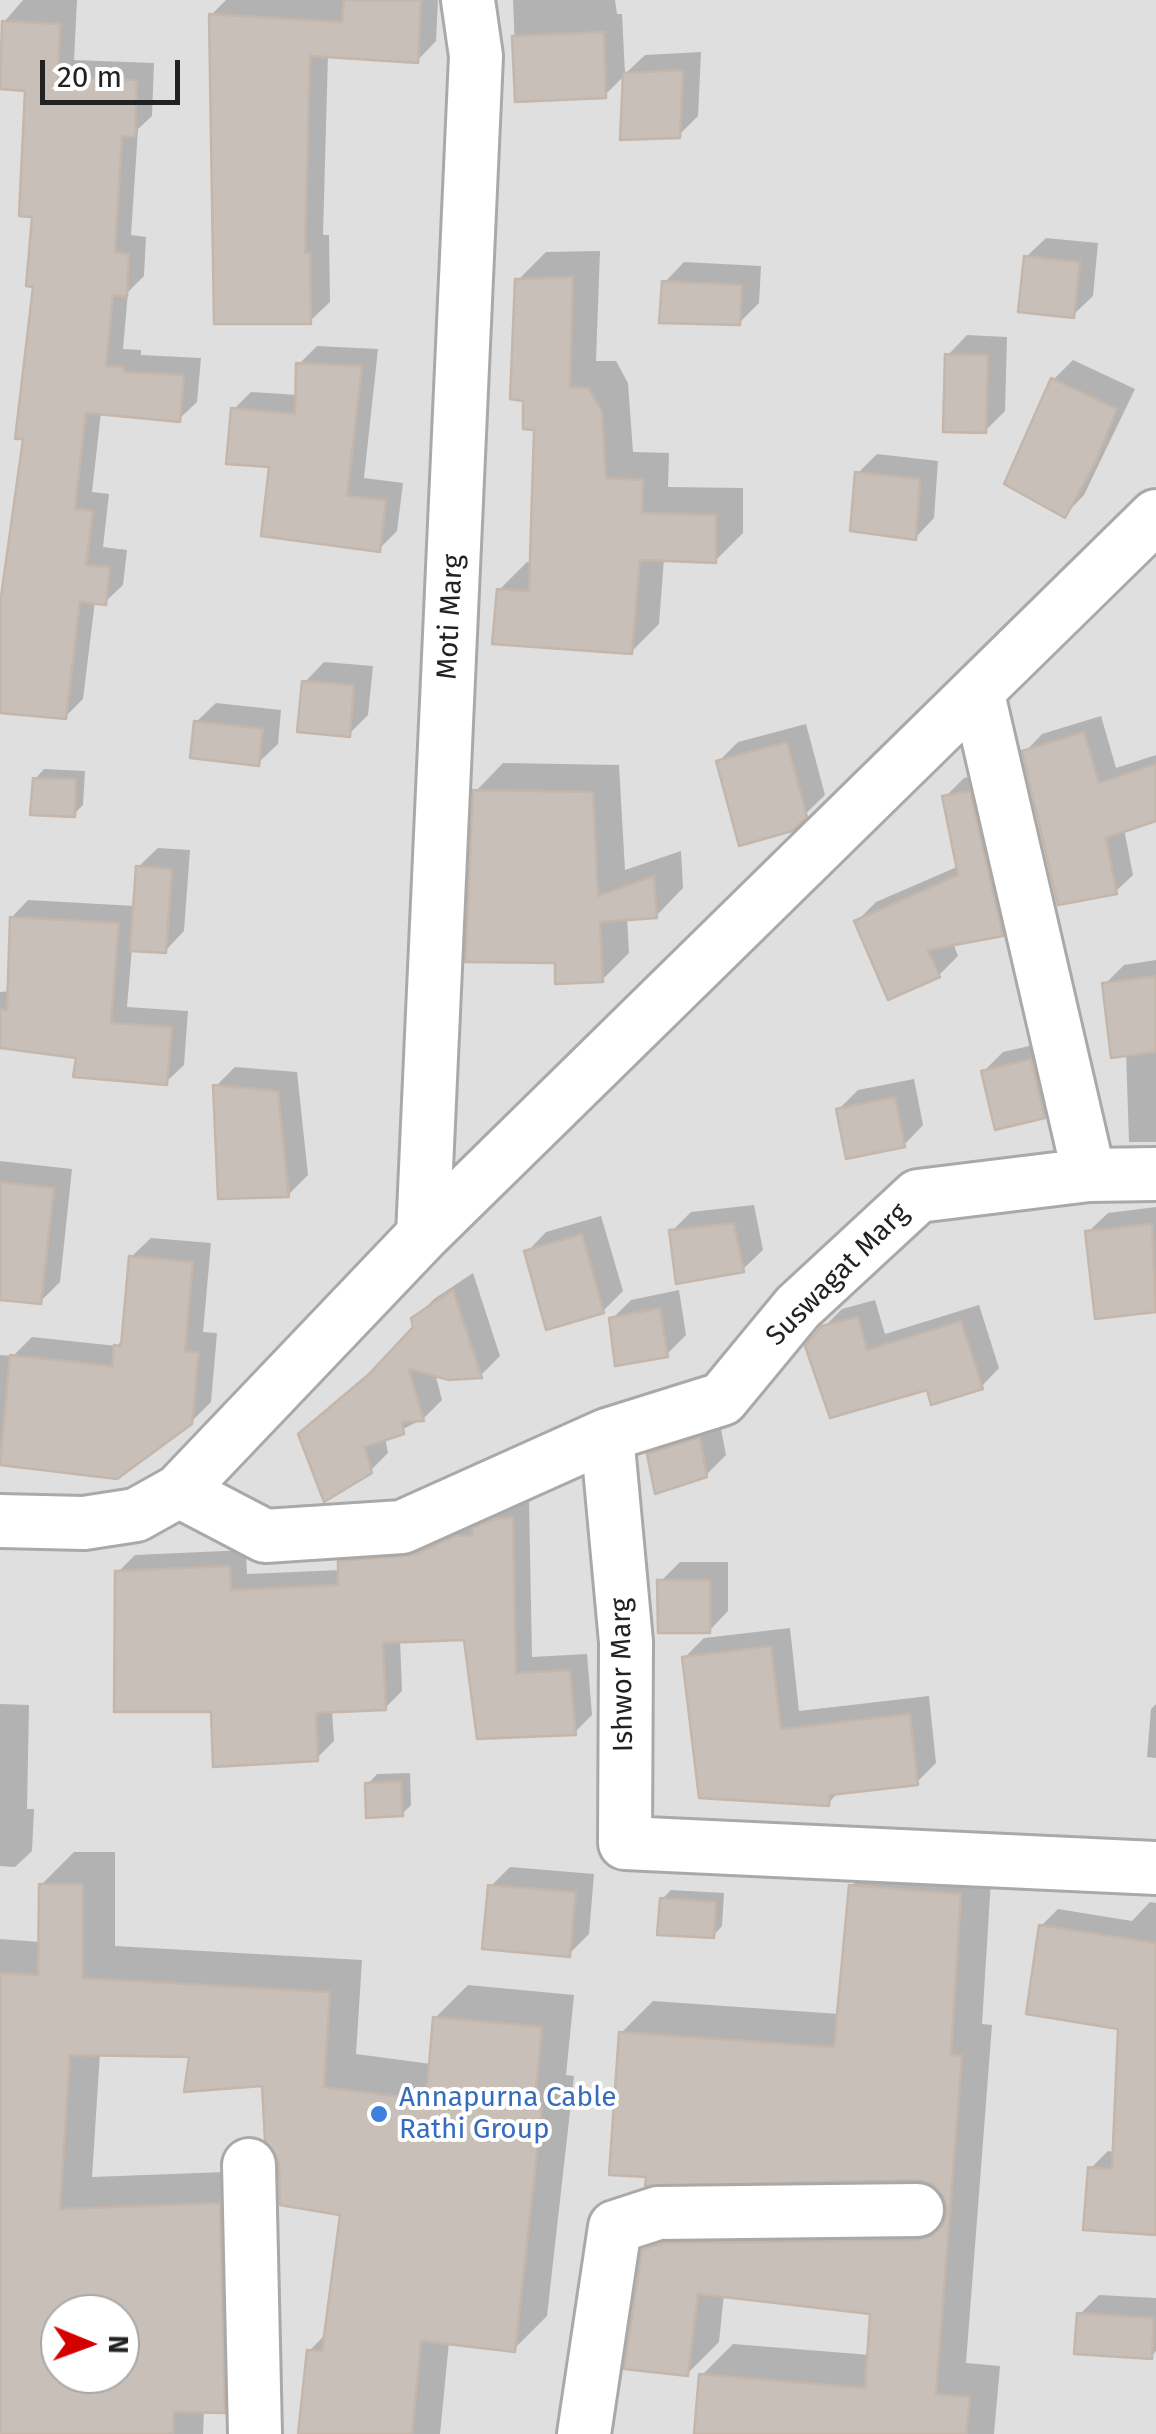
<!DOCTYPE html>
<style>
body{margin:0}
#map{position:relative;width:1156px;height:2434px;overflow:hidden;background:#f2efe9;font-family:"Fira Sans",sans-serif}
canvas{display:block}
.north{position:absolute;left:40px;top:2294px;width:100px;height:100px;box-sizing:border-box;background:#fff;border:2px solid #a7a7a7;border-radius:50%;rotate:91deg;font-size:28px;font-weight:700;line-height:40px;text-align:center;color:#222}
.north::after{content:'';display:block;margin:auto;width:35px;height:45px;background:#d40000;clip-path:polygon(50% 0,100% 100%,50% 72%,0 100%)}
.scale{position:absolute;left:40px;top:60px;width:140px;height:45px;box-sizing:border-box;border:5px solid #222;border-top:0;padding-left:12px;font-size:30px;line-height:35px;white-space:nowrap;color:#222;-webkit-text-stroke:8px #fff;paint-order:stroke}
</style>
<div id="map">
<canvas width="1156" height="2434"></canvas>
<div class="north">N</div>
<div class="scale">20 m</div>
</div>
<script>
const ctx = document.querySelector('canvas').getContext('2d');
ctx.lineJoin = 'round';
function fillPath(path, color) {
  ctx.fillStyle = color;
  ctx.fill(path, 'evenodd');
}
function poly(rows) {
  const path = new Path2D();
  for (const r of rows) {
    path.moveTo(r[0], r[1]);
    for (let i = 2; i < r.length; i += 2) path.lineTo(r[i], r[i + 1]);
  }
  return path;
}
function strokePath(path, color, width, dash) {
  ctx.strokeStyle = color;
  ctx.lineWidth = width;
  ctx.lineCap = dash ? 'butt' : 'round';
  ctx.setLineDash(dash || []);
  ctx.stroke(path);
}
function label(font, color, halo, rows, align = 'center') {
  ctx.font = font + ' "Fira Sans",sans-serif';
  ctx.lineWidth = 8;
  ctx.setLineDash([]);
  ctx.textBaseline = 'middle';
  ctx.strokeStyle = halo;
  ctx.fillStyle = color;
  for (const [text, x, y, turn = 0] of rows) {
    ctx.save();
    ctx.translate(x, y);
    ctx.rotate((+turn || 0) * Math.PI / 180);
    ctx.textAlign = isNaN(turn) ? turn : align;
    if (halo) ctx.strokeText(text, 0, 0);
    ctx.fillText(text, 0, 0);
    ctx.restore();
  }
}
const residential = poly([
 [0,0,1156,0,1156,2434,0,2434],
 [60,2314,120,2314,120,2374,60,2374]
]);
const shadow = poly([
 [23,0,77,0,74,60,154,63,152,116,138,129,131,235,146,237,144,276,128,292,123,349,141,350,141,355,201,358,197,402,179,419,101,412,92,492,109,494,103,547,127,550,123,585,105,602,95,601,83,699,65,717,0,710,0,640,25,437,36,285,28,88,4,22],
 [226,0,438,0,436,41,417,61,328,54,323,235,329,235,330,302,310,321,211,15],
 [513,0,615,0,617,14,622,14,625,74,645,55,701,52,698,116,678,136,625,75,605,95,517,99],
 [1046,238,1098,243,1093,296,1073,315,1026,257],
 [600,251,596,361,616,361,628,383,633,452,669,453,668,487,743,488,743,533,715,561,664,559,659,624,631,652,499,590,527,562,533,563,537,427,518,280,546,252],
 [684,262,761,266,759,303,739,323,665,282],
 [967,335,1007,337,1005,411,985,431,948,355],
 [317,346,378,349,364,478,403,483,397,531,379,549,272,465,233,410,251,392,298,395,299,364],
 [1073,360,1135,389,1084,495,1065,515,1053,380],
 [877,454,938,461,934,518,915,538,858,473],
 [324,662,373,666,368,715,349,734,305,682],
 [216,703,281,710,278,744,258,763,196,722],
 [1101,716,1116,768,1156,755,1156,818,1124,829,1133,875,1115,892,1025,752,1042,734],
 [806,724,825,795,790,829,718,762,738,742],
 [503,763,619,765,625,870,681,851,683,888,656,916,627,917,629,953,602,980,558,961,476,791],
 [44,769,85,771,83,805,74,814,35,779],
 [989,773,1021,914,1002,934,953,943,958,956,939,975,857,921,876,902,959,866,945,797,964,778],
 [158,848,190,850,184,931,165,951,132,948,127,1007,188,1011,184,1065,166,1082,78,1056,0,1046,0,992,10,991,11,918,28,900,135,906,138,867],
 [1156,960,1156,1142,1129,1142,1126,1053,1105,984,1124,965],
 [1051,1041,1063,1096,1044,1116,984,1071,1003,1052],
 [235,1067,297,1072,308,1175,288,1195,216,1086],
 [914,1079,923,1125,904,1145,838,1110,858,1090],
 [0,1161,72,1169,60,1282,40,1302,0,1297],
 [754,1205,763,1250,743,1269,672,1231,691,1212],
 [1156,1207,1156,1309,1097,1316,1088,1232,1108,1213],
 [601,1216,623,1291,603,1311,527,1252,546,1232],
 [151,1238,211,1243,203,1332,217,1333,211,1402,191,1422,0,1448,0,1355,13,1356,32,1337,117,1346,124,1338,131,1257],
 [473,1273,500,1356,481,1375,435,1373,442,1400,423,1419,385,1438,388,1453,368,1473,321,1415,385,1360,416,1327,414,1319,434,1299],
 [679,1290,686,1335,666,1355,612,1319,631,1300],
 [875,1300,885,1334,979,1305,999,1368,981,1387,928,1387,823,1328,842,1309],
 [719,1419,726,1455,706,1475,650,1455,670,1435],
 [529,1501,532,1657,587,1654,592,1715,575,1732,466,1638,400,1640,402,1691,385,1708,332,1710,334,1741,317,1758,214,1709,118,1572,135,1555,246,1550,247,1574,341,1570,341,1562,358,1545,485,1519,513,1503],
 [680,1562,728,1562,728,1611,709,1631,660,1582],
 [790,1628,799,1711,929,1696,936,1763,917,1782,840,1791,828,1803,684,1658,704,1638],
 [0,1704,29,1705,27,1809,34,1809,32,1851,15,1867,0,1866],
 [1156,1704,1156,1758,1147,1757,1151,1709],
 [410,1773,411,1805,402,1814,368,1784,377,1774],
 [74,1852,115,1852,115,1946,362,1960,356,2054,431,2064,435,2018,468,1985,574,1995,566,2075,574,2076,547,2316,514,2349,449,2342,440,2434,301,2434,309,2351,327,2333,343,2213,281,2163,265,2083,192,2055,100,2053,92,2177,252,2171,256,2377,224,2410,204,2410,203,2434,0,2434,0,1939,41,1942,41,1885],
 [60,2314,120,2314,120,2374,60,2374],
 [883,1855,992,1864,982,2024,992,2025,966,2363,1000,2366,994,2434,697,2434,701,2376,733,2344,870,2355,872,2312,724,2294,719,2342,687,2374,644,2251,676,2219,696,2213,949,2210,945,2194,934,2182,621,2033,653,2001,839,2014,851,1886],
 [510,1867,594,1874,589,1934,569,1954,491,1886],
 [671,1890,724,1893,722,1926,713,1936,662,1899],
 [1150,1902,1156,1903,1156,2233,1091,2168,1108,2151,1115,2152,1121,2027,1041,1926,1058,1909,1132,1921],
 [1099,2295,1156,2298,1156,2351,1151,2356,1080,2314]
]);
const building = poly([
 [344,0,421,0,418,63,310,56,305,253,310,253,311,324,214,324,209,14,342,22,344,0],
 [2,21,60,24,58,77,137,80,135,137,122,136,115,252,129,254,127,297,113,295,106,366,124,367,124,372,184,375,180,422,86,413,75,509,93,511,86,565,110,567,106,605,80,602,66,719,0,713,0,604,23,439,15,439,33,287,26,286,32,217,19,216,25,91,0,89,2,21],
 [604,32,606,98,515,102,512,36,604,32],
 [683,70,680,138,620,140,623,73,683,70],
 [1024,256,1080,262,1074,318,1018,312,1024,256],
 [573,277,570,387,588,388,602,411,606,478,643,480,642,513,716,515,716,563,640,560,632,654,492,644,497,589,529,591,534,430,523,429,523,401,510,399,515,279,573,277],
 [662,281,742,285,740,325,659,323,662,281],
 [945,354,988,355,986,433,943,432,945,354],
 [296,363,362,366,347,496,386,500,380,552,261,536,269,467,226,464,231,408,295,414,296,363],
 [1051,378,1117,409,1096,461,1065,518,1004,484,1051,378],
 [855,472,920,479,916,540,850,531,855,472],
 [302,681,354,685,350,737,297,732,302,681],
 [194,721,263,729,259,766,190,758,194,721],
 [1084,732,1099,783,1156,764,1156,821,1106,838,1117,894,1058,905,1022,751,1084,732],
 [787,742,807,817,792,831,739,846,716,761,787,742],
 [33,778,76,779,75,817,30,815,33,778],
 [473,790,593,792,598,896,654,876,657,918,600,922,603,982,555,984,555,963,465,962,473,790],
 [970,791,1003,936,928,950,940,977,888,1000,854,921,958,875,942,796,970,791],
 [136,866,172,869,166,953,130,951,136,866],
 [10,917,119,923,111,1023,172,1027,167,1085,73,1077,76,1058,0,1048,0,1009,7,1010,10,917],
 [1156,976,1156,1052,1111,1058,1102,983,1156,976],
 [1031,1059,1045,1118,995,1130,981,1071,1031,1059],
 [213,1085,278,1091,289,1197,218,1199,213,1085],
 [895,1097,905,1147,846,1159,836,1109,895,1097],
 [0,1182,54,1188,41,1304,0,1300,0,1182],
 [734,1223,744,1272,676,1284,669,1230,734,1223],
 [1152,1224,1156,1312,1095,1319,1085,1231,1152,1224],
 [582,1234,604,1313,546,1330,524,1251,582,1234],
 [129,1256,193,1262,185,1351,199,1352,192,1424,117,1479,0,1465,10,1355,112,1366,114,1345,121,1346,129,1256],
 [453,1290,482,1378,449,1380,409,1369,424,1421,402,1422,404,1434,365,1447,372,1473,324,1502,298,1434,368,1375,413,1327,411,1318,453,1290],
 [660,1308,668,1357,615,1366,609,1318,660,1308],
 [858,1317,867,1350,961,1321,983,1389,931,1405,927,1390,830,1418,805,1346,822,1326,858,1317],
 [700,1437,707,1477,655,1494,647,1454,700,1437],
 [513,1517,516,1673,570,1670,576,1735,477,1739,464,1640,383,1643,386,1710,316,1713,318,1761,213,1767,211,1712,114,1712,115,1571,230,1566,231,1590,338,1585,338,1561,414,1555,455,1536,473,1535,472,1528,494,1519,513,1517],
 [657,1580,710,1580,710,1633,658,1633,657,1580],
 [771,1646,781,1729,910,1714,918,1785,830,1795,829,1806,699,1798,682,1657,771,1646],
 [401,1781,403,1816,366,1818,365,1783,401,1781],
 [39,1884,83,1884,83,1978,330,1992,324,2087,426,2100,433,2017,542,2027,534,2107,542,2108,515,2352,421,2341,412,2434,298,2434,307,2350,322,2351,340,2215,280,2205,279,2163,265,2140,262,2086,184,2092,189,2057,70,2055,60,2209,220,2203,225,2413,174,2412,173,2434,0,2434,0,1973,38,1975,39,1884],
 [60,2314,120,2314,120,2374,60,2374,60,2314],
 [488,1885,576,1892,570,1957,482,1949,488,1885],
 [849,1885,961,1894,951,2055,962,2056,936,2394,970,2397,966,2434,694,2434,699,2374,865,2388,870,2314,698,2294,688,2376,624,2369,642,2250,663,2243,917,2240,933,2235,944,2224,947,2211,943,2196,932,2184,918,2180,645,2186,646,2177,609,2175,619,2032,834,2047,849,1885],
 [660,1898,716,1902,714,1938,657,1935,660,1898],
 [1039,1925,1156,1943,1156,2235,1083,2230,1088,2167,1112,2169,1118,2029,1026,2014,1039,1925],
 [1077,2313,1154,2318,1152,2359,1074,2354,1077,2313]
]);
const minor = poly([
 [978,694,1089,1175],
 [423,1235,476,56,468,0],
 [607,1435,722,1399,798,1307,918,1196,1089,1175,1156,1174],
 [179,1491,265,1536,402,1527,607,1435,626,1642,625,1843,1156,1868],
 [0,1521,84,1523,136,1515,179,1491,423,1235,1156,516],
 [249,2165,255,2434],
 [584,2434,615,2227,658,2213,917,2210]
]);
const markers = [
 [379,2114,10,"#3f7fe0"]
];
const streetNames = [
 ["Moti Marg",451,617,-87],
 ["Suswagat Marg",838,1275,-45],
 ["Ishwor Marg",623,1675,-91]
];
const shopNames = [
 ["Annapurna Cable",399,2098],
 ["Rathi Group",399,2130]
];
fillPath(residential, '#e0dfdf');
fillPath(shadow, '#0003');
fillPath(building, '#c7bfb8');
strokePath(building, '#c4b6ab', 2.5);
strokePath(minor, '#a9a9a9', 58);
strokePath(minor, '#fff', 52);
for (const [x, y, r, color] of markers) {
  const dot = new Path2D();
  dot.arc(x, y, r, 0, 2 * Math.PI);
  ctx.fillStyle = color;
  ctx.fill(dot);
  strokePath(dot, '#fff', 4);
}
label('28px', '#222', '#fff', streetNames);
label('28px', '#366cbe', '#fff', shopNames, 'left');
</script>
